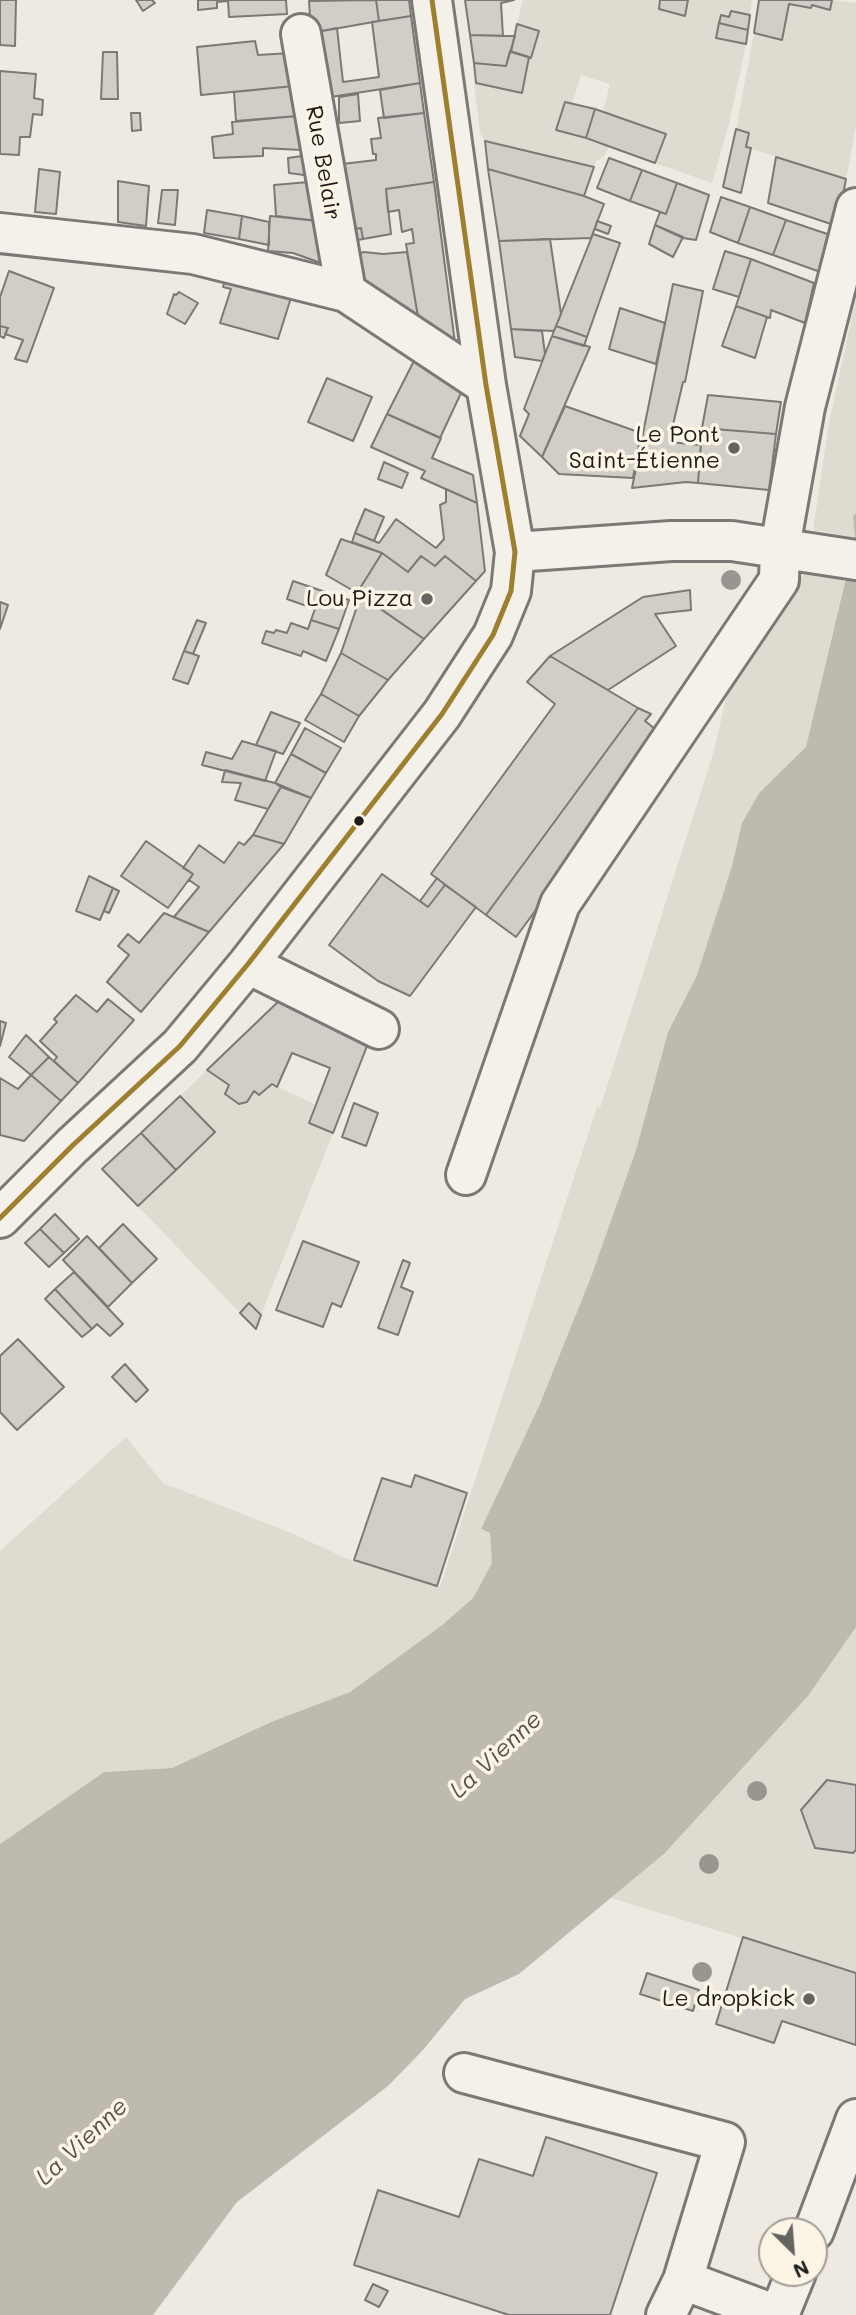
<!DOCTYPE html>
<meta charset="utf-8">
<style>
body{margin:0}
#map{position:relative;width:856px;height:2315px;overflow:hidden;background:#eeeae2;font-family:Mali,sans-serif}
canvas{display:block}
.north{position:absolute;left:758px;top:2217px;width:70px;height:70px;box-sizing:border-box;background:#fcf5e5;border:2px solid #a29e95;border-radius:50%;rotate:155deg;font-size:19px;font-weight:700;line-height:28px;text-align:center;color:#1c1c1c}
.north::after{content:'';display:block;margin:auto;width:24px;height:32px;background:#666461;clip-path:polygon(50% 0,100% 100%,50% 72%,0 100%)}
</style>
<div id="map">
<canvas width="856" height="2315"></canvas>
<div class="north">N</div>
</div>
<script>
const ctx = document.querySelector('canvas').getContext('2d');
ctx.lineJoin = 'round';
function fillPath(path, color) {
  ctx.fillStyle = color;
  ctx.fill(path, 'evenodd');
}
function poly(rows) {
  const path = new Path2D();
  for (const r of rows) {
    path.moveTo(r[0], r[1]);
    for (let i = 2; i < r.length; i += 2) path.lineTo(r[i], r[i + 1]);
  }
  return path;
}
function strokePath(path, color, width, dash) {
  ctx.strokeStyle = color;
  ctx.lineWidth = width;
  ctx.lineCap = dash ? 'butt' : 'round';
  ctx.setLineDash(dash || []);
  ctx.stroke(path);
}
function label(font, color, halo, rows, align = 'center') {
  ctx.font = font + ' Mali,sans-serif';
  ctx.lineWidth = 7;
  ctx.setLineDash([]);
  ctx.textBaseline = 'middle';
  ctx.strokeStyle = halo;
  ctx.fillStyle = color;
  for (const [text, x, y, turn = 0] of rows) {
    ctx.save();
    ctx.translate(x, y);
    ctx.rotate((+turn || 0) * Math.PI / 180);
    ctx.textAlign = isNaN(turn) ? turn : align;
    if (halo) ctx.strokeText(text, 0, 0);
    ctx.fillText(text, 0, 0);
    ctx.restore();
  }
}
const green = poly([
 [523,0,660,0,659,9,685,16,688,0,752,0,750,15,731,11,729,17,720,16,716,38,746,44,729,124,712,183,655,163,666,134,603,112,610,84,581,75,572,104,556,130,609,147,604,156,596,161,594,167,485,141,480,133,474,83,522,93,529,57,531,57,539,31,517,24],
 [832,0,856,3,856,127,846,179,746,147,749,133,736,129,754,33,782,40,789,4,812,5,830,10],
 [856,298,856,513,853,516,855,538,813,530,829,423],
 [809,566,846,575,806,747,759,793,742,823,732,866,697,975,668,1032,636,1150,591,1277,539,1406,481,1529,490,1533,492,1563,473,1598,441,1626,350,1692,271,1722,172,1768,104,1772,0,1844,0,1551,126,1437,163,1483,289,1532,352,1561,440,1587,597,1107,600,1108,713,754,727,695],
 [207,1070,229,1085,225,1094,239,1104,247,1102,254,1091,260,1095,272,1084,316,1105,309,1123,333,1133,261,1315,249,1303,240,1313,138,1206,215,1132,180,1096],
 [856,1627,856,1973,611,1898,665,1853,808,1696]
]);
const water = poly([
 [856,513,856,1627,808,1696,665,1853,519,1974,465,1999,423,2050,388,2086,237,2202,153,2315,0,2315,0,1844,104,1772,172,1768,271,1722,350,1692,441,1626,473,1598,492,1563,490,1533,481,1529,539,1406,591,1277,636,1150,668,1032,697,975,732,866,742,823,759,793,806,747,855,539,853,516]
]);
const building = poly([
 [0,0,16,0,15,46,0,45,0,0],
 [136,0,152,0,155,3,143,11,136,0],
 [198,0,228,0,228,1,217,2,217,8,198,10,198,0],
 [228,0,286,0,287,14,229,17,228,0],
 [376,0,409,0,411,16,379,21,376,0],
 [376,0,379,21,311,33,309,1,376,0],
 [465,0,514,0,501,3,503,36,470,35,465,0],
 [660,0,688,0,685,16,659,9,660,0],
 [759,0,832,0,830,10,812,5,811,8,789,4,782,40,754,33,759,0],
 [731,11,750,15,748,30,719,23,721,15,729,17,731,11],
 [411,16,420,83,318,99,311,33,337,28,343,82,379,77,372,22,411,16],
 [719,23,748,30,746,44,716,38,719,23],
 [517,24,539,31,531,58,511,52,517,24],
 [470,35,515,36,506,66,474,63,470,35],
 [255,41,258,55,291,53,294,86,201,95,197,47,255,41],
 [510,51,529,57,522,93,476,83,474,63,506,66,510,51],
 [103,52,117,52,118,99,101,99,103,52],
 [0,71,36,74,34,98,43,100,42,115,33,114,30,137,20,137,19,155,0,154,0,71],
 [420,83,424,113,384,118,380,90,420,83],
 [294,86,297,116,236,121,234,92,294,86],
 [358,94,360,121,339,123,339,97,358,94],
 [565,102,595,109,586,138,556,130,565,102],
 [595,109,666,134,655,163,586,138,595,109],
 [131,113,140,113,141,130,132,131,131,113],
 [424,113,434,182,386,189,391,234,363,239,361,228,341,231,334,165,376,160,376,154,373,154,371,139,381,138,378,118,424,113],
 [297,116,301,150,263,148,263,156,214,158,212,137,233,134,232,122,297,116],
 [736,129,749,133,746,147,751,148,741,193,723,187,736,129],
 [485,141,594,167,584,196,488,169,485,141],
 [316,154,319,177,289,173,288,158,316,154],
 [776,157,846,179,837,226,768,203,776,157],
 [609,158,642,170,630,201,597,188,609,158],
 [39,169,60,172,56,214,35,212,39,169],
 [488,169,584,196,604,204,591,238,499,241,488,169],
 [642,170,677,183,666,214,630,201,642,170],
 [118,181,149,186,146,226,118,222,118,181],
 [320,181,327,222,276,216,274,185,320,181],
 [434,182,455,343,418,317,406,244,414,243,412,229,402,232,399,210,388,212,386,189,434,182],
 [677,183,709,195,696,240,683,238,655,225,660,212,666,214,677,183],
 [162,190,178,190,175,225,158,223,162,190],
 [721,197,750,207,738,243,710,232,721,197],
 [750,207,786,220,773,255,738,243,750,207],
 [207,210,242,216,239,239,204,233,207,210],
 [242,216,269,222,269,245,239,239,242,216],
 [270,216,327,222,335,268,293,253,268,251,270,216],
 [786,220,836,237,826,274,773,255,786,220],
 [597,221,611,226,608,234,595,229,597,221],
 [655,225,683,237,673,257,649,244,655,225],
 [361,228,363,239,344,243,341,231,361,228],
 [593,234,620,243,587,337,556,326,593,234],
 [550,239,561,314,554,331,511,329,499,241,550,239],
 [725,251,751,259,739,297,713,289,725,251],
 [364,252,383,254,407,252,418,317,353,273,347,256,364,252],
 [751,259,814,283,805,323,771,310,770,318,736,306,751,259],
 [9,271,54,288,27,362,15,359,23,340,5,334,8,328,0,326,0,297,9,271],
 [227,273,294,288,278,339,220,323,231,289,223,287,227,273],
 [673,284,703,291,685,382,683,382,669,442,701,445,698,483,686,482,632,488,673,284],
 [179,292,198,303,185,324,167,314,174,294,176,295,179,292],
 [736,306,767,317,755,358,722,346,736,306],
 [620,308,665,323,656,364,609,349,620,308],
 [0,326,8,328,4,338,0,336,0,326],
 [556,326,587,337,584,346,552,336,556,326],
 [511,329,542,331,545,354,542,361,515,357,511,329],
 [552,336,590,347,542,457,520,436,529,414,524,409,552,336],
 [419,351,455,377,461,393,440,438,387,414,419,351],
 [327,378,372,397,353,441,308,422,327,378],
 [708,395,781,402,776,434,702,428,708,395],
 [565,406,641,433,633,478,559,474,542,457,565,406],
 [387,414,441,438,432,458,473,475,477,503,421,478,425,471,371,447,387,414],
 [702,428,776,434,769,490,698,483,702,428],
 [384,462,408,473,402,488,378,479,384,462],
 [446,489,477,503,485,571,476,581,445,556,435,566,421,556,408,572,382,553,352,542,355,533,379,543,396,519,436,548,444,539,440,505,446,502,446,489],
 [365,509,384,517,374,541,355,533,365,509],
 [341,539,382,553,357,593,326,575,341,539],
 [382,553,408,572,421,556,435,566,445,556,476,581,424,639,357,593,382,553],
 [293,581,349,600,339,629,311,620,315,609,287,599,293,581],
 [690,590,691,610,655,614,676,646,608,690,550,656,643,597,690,590],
 [361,595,424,639,388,680,341,653,361,595],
 [0,602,8,605,0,629,0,602],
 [197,620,206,623,193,654,184,651,197,620],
 [311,620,339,629,326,661,303,651,301,656,262,643,266,631,274,633,276,630,287,633,291,623,308,629,311,620],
 [184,651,199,656,188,684,173,679,184,651],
 [341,653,388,680,359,716,321,694,341,653],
 [550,656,638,708,486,915,431,874,555,704,527,682,550,656],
 [321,694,359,716,344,742,305,720,321,694],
 [638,708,651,714,645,721,664,736,516,937,486,915,638,708],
 [271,712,300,723,283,754,256,745,271,712],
 [305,728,341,748,326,773,291,754,305,728],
 [242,741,276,751,265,781,202,765,206,752,232,759,242,741],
 [291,754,326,773,311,798,275,783,291,754],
 [225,770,275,783,281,787,268,809,235,800,241,783,222,782,225,770],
 [281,787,311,798,284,844,253,835,281,787],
 [253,835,284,844,209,932,174,917,199,887,189,880,193,874,183,868,199,845,224,863,239,842,244,845,253,835],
 [146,841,193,874,168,908,121,876,146,841],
 [382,874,428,907,445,885,476,907,410,996,378,981,329,945,382,874],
 [89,876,113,888,100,920,76,911,89,876],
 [437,878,445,885,428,907,420,901,437,878],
 [113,888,119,891,109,913,104,911,113,888],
 [164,913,209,932,141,1012,107,982,129,955,118,946,128,934,139,943,164,913],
 [76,995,97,1012,108,999,134,1020,78,1083,54,1061,57,1057,40,1041,57,1022,54,1019,76,995],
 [282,998,369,1041,333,1133,309,1123,330,1068,292,1053,277,1087,272,1084,259,1095,254,1091,247,1102,239,1104,225,1094,229,1085,207,1070,282,998],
 [0,1021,6,1023,0,1046,0,1021],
 [26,1035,49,1057,31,1075,9,1057,26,1035],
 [49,1057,78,1083,61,1101,31,1075,49,1057],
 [31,1075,61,1101,24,1141,0,1135,0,1078,18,1089,31,1075],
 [180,1096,215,1132,176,1170,141,1133,180,1096],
 [354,1103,378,1113,366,1146,342,1137,354,1103],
 [141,1133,176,1170,138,1206,102,1169,141,1133],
 [55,1214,79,1239,64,1253,40,1229,55,1214],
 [123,1224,157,1259,132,1283,99,1248,123,1224],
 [40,1229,64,1253,49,1267,25,1243,40,1229],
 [87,1236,132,1283,108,1307,63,1260,87,1236],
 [303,1241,359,1262,341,1307,332,1303,323,1327,276,1310,303,1241],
 [403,1260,410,1263,401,1287,413,1292,398,1335,378,1328,403,1260],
 [74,1272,123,1324,110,1336,97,1324,92,1329,55,1289,74,1272],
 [55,1289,92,1329,82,1337,45,1299,55,1289],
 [249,1303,261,1315,256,1329,240,1313,249,1303],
 [18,1339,64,1387,17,1430,0,1412,0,1356,18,1339],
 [125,1364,148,1390,136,1402,112,1377,125,1364],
 [415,1475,467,1493,437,1586,354,1560,382,1478,411,1487,415,1475],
 [827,1780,856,1785,856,1850,853,1853,815,1848,801,1810,827,1780],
 [743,1937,856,1973,856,2045,782,2021,774,2043,716,2024,743,1937],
 [647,1973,699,1990,693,2011,640,1994,647,1973],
 [546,2137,657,2173,610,2315,509,2315,354,2265,378,2190,459,2217,479,2159,533,2176,546,2137],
 [373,2284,388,2291,379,2307,365,2300,373,2284]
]);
const minor = poly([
 [301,34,346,292],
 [0,233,193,254,346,292,486,385],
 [515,552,671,541,732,541,856,560],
 [248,964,379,1029],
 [466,1175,560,904,779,580,780,547,805,407,856,208],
 [0,1218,72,1146,180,1046,248,964,442,714,493,635,511,591,515,552,486,385,432,0],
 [464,2073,725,2142,683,2280,666,2315],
 [814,2231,856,2119],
 [683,2280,777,2315],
 [779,2315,796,2273]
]);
const bus1 = poly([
 [0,1218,72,1146,180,1046,248,964,442,714,493,635,511,591,515,552,486,385,432,0]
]);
const trees = [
 [731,580],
 [757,1791],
 [709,1864],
 [702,1972]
];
const markers = [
 [734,448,7,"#666461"],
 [427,599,7,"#666461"],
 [359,821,6,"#1c1c1c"],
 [809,1999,7,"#666461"]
];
const streetNames = [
 ["Rue Belair",323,163,80]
];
const poiNames = [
 ["Le Pont",720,435],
 ["Saint-Étienne",720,461],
 ["Lou Pizza",413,599],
 ["Le dropkick",795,1999]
];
const waterNames = [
 ["La Vienne",496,1755,-43],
 ["La Vienne",82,2142,-43]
];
fillPath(green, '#dfdbd0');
fillPath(water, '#bebab0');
fillPath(building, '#d1cec8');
strokePath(building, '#7a7975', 2);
strokePath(minor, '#7a7975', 44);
strokePath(minor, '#f4f1ea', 38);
strokePath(bus1, '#9e7f30', 5);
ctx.fillStyle = '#999691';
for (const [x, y] of trees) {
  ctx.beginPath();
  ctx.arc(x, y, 10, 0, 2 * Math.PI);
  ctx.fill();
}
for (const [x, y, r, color] of markers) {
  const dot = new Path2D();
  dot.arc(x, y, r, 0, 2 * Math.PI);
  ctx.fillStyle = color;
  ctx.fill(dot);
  strokePath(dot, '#fcf5e5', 2.5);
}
label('23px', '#1c1c1c', '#fcf5e5', streetNames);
label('23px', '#1c1c1c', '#fcf5e5', poiNames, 'right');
label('italic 24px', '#55534f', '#fcf5e5', waterNames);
</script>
